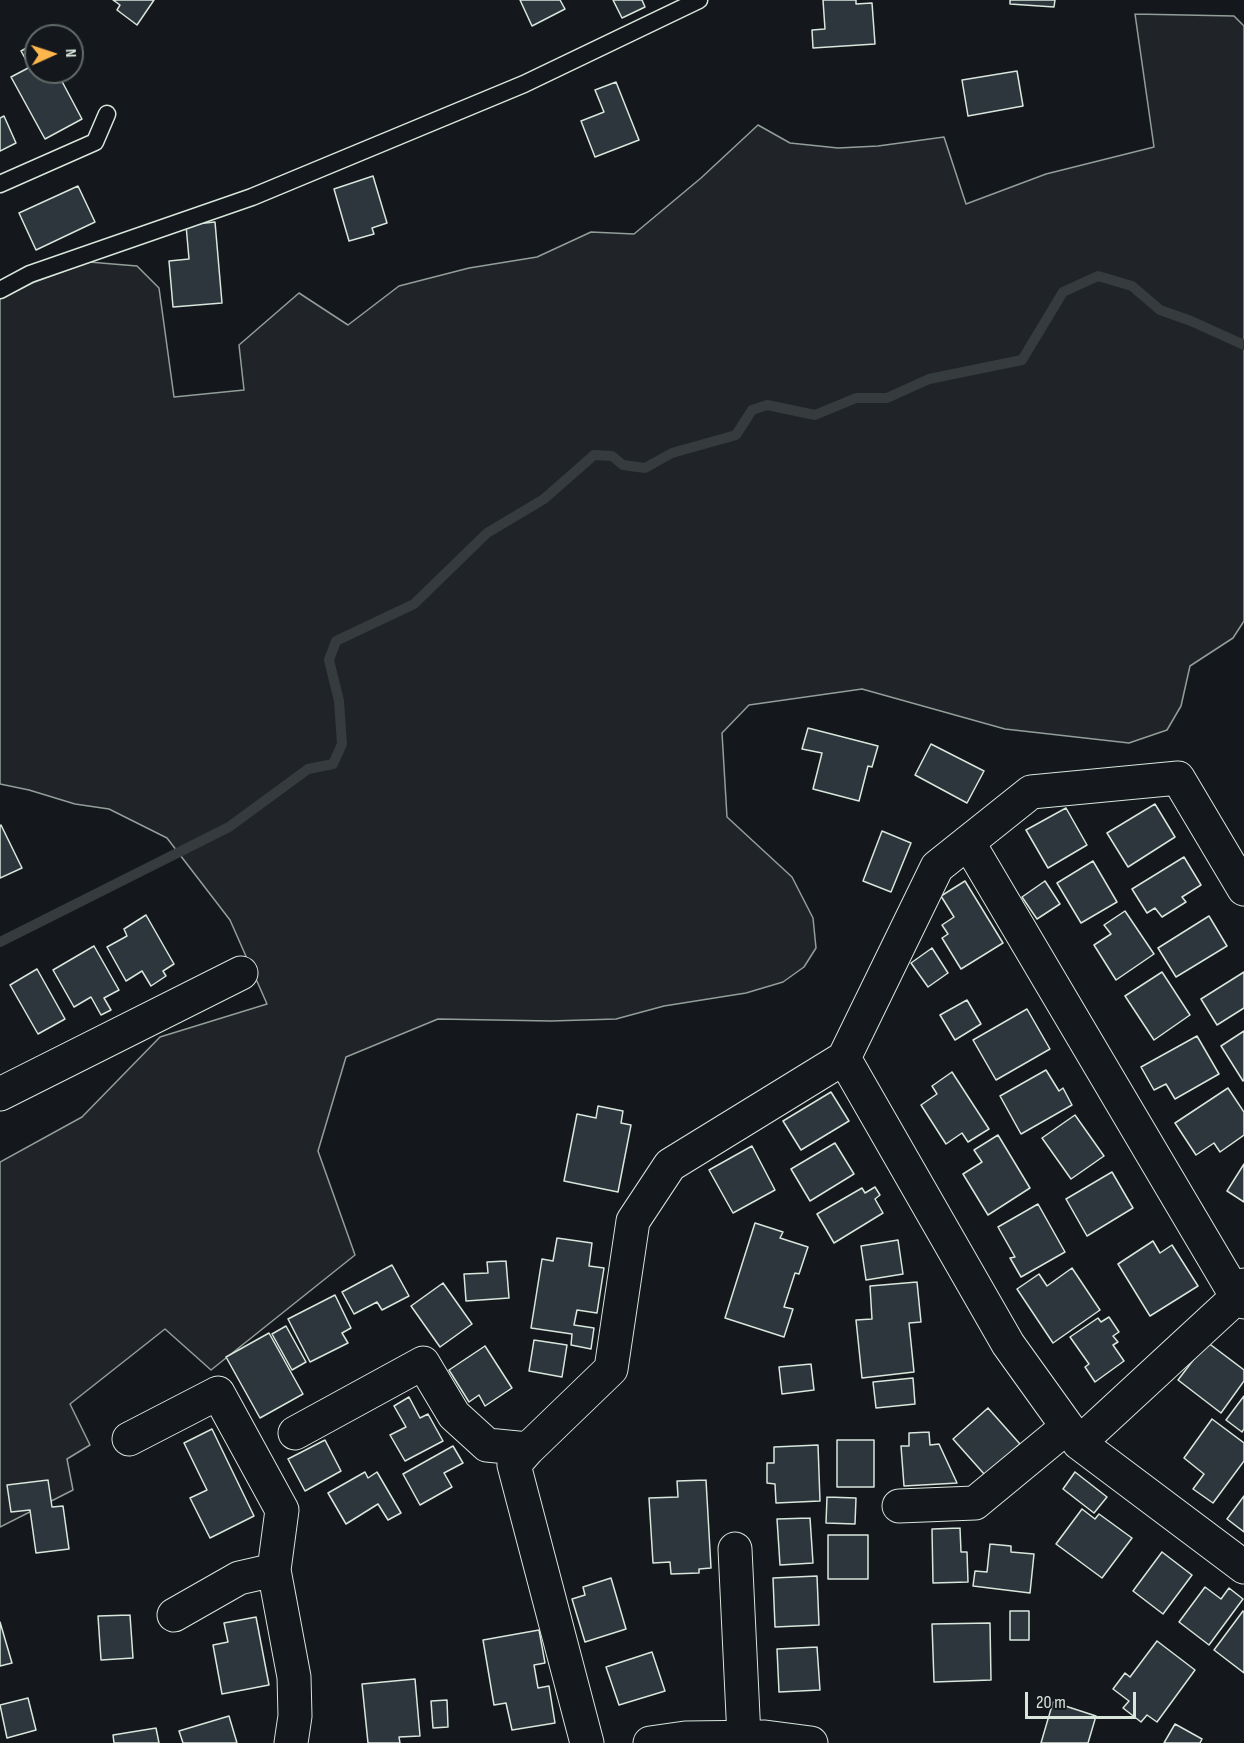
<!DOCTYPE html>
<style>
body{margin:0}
#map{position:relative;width:1244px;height:1743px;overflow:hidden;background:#14181c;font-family:"Sofia Sans Condensed",sans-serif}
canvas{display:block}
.north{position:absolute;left:24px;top:24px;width:60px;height:60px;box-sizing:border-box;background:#14181c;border:2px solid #626a69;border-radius:50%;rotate:87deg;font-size:16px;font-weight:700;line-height:24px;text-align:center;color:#d8e6dc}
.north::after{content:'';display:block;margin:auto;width:21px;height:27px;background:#ffb74d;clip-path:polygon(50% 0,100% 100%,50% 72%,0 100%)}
.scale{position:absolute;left:1025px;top:1692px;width:111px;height:27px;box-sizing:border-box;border:3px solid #d8e6dc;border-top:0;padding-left:8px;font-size:18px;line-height:21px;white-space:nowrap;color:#d8e6dc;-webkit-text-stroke:4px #14181c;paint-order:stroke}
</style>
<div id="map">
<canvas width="1244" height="1743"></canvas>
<div class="north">N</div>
<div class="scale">20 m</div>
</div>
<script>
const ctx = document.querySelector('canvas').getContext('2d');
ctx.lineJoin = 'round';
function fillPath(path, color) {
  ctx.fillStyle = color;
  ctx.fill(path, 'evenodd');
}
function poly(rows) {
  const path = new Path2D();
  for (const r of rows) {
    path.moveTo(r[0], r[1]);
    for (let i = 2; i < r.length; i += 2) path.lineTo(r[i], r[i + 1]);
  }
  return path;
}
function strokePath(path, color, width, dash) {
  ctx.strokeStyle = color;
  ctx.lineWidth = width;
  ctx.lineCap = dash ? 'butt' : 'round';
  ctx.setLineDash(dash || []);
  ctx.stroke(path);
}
const green = poly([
 [1135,14,1234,16,1244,26,1244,621,1233,638,1190,666,1181,706,1167,730,1129,743,1005,729,862,689,749,705,722,733,727,817,792,877,813,918,816,948,804,967,783,982,746,993,664,1006,616,1019,551,1021,438,1019,346,1057,318,1151,355,1255,211,1370,165,1329,70,1404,90,1445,67,1459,73,1490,0,1527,0,1162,82,1117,160,1037,267,1004,230,920,167,838,109,809,75,804,29,790,0,784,0,299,32,283,89,262,137,266,159,288,174,397,244,390,239,345,299,293,348,325,399,286,469,268,537,257,591,232,634,234,701,178,758,125,790,143,838,148,878,146,944,137,966,204,1046,174,1154,147,1135,14]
]);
const stream = poly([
 [0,942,229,827,308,769,333,764,342,744,339,701,329,660,336,641,414,604,487,533,544,499,594,455,612,456,623,465,645,468,672,453,736,435,752,410,767,405,815,415,856,398,887,398,929,379,1022,360,1063,292,1098,276,1132,286,1160,310,1191,321,1244,345]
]);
const building = poly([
 [113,0,154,0,137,25,117,10,120,5,113,0],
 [520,0,560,0,565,9,532,26,520,0],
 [613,0,642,0,645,7,622,18,613,0],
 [823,0,856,0,856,4,872,3,875,44,813,48,812,30,825,29,823,0],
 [1010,0,1055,0,1054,7,1010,4,1010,0],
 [36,43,36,72,57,72,82,119,45,139,11,77,30,67,21,51,36,43],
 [1017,71,1023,106,968,116,962,80,1017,71],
 [616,82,639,140,595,157,581,121,604,112,595,90,616,82],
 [4,116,16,143,0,151,0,118,4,116],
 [373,176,387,223,372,228,374,234,349,241,334,189,373,176],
 [78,186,95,222,36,250,19,213,78,186],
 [215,222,222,303,173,307,169,261,189,259,186,225,215,222],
 [808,728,878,746,872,767,868,766,859,801,813,789,822,753,802,749,808,728],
 [931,744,984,771,967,803,915,775,931,744],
 [1155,804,1175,837,1128,867,1107,833,1155,804],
 [1066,808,1087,845,1048,868,1026,830,1066,808],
 [1,825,22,868,0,878,0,826,1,825],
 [882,831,911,843,891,892,863,881,882,831],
 [1184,857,1201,885,1182,897,1186,902,1162,917,1155,908,1147,913,1132,889,1184,857],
 [1093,861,1117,902,1081,923,1057,883,1093,861],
 [965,881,1003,943,961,969,942,938,948,934,942,925,954,917,941,896,965,881],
 [1045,881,1060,904,1037,919,1022,897,1045,881],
 [1125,911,1154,954,1116,980,1094,945,1111,934,1104,925,1125,911],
 [146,915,174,964,163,971,166,976,151,986,142,971,126,981,107,947,127,936,124,929,146,915],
 [1209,916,1227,946,1176,977,1158,948,1209,916],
 [94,946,119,990,104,998,111,1010,101,1015,91,997,74,1007,53,970,94,946],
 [932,948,948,973,928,987,911,963,932,948],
 [37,969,65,1019,38,1034,10,985,37,969],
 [1162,972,1190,1015,1154,1040,1125,996,1162,972],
 [1244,972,1244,1008,1217,1025,1201,999,1244,972],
 [967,1000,981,1024,955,1040,940,1015,967,1000],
 [1027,1009,1050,1049,996,1080,973,1040,1027,1009],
 [1244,1031,1244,1080,1243,1081,1221,1046,1244,1031],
 [1197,1036,1219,1074,1175,1099,1166,1084,1154,1090,1141,1067,1197,1036],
 [1046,1070,1059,1091,1063,1088,1072,1105,1021,1134,1000,1096,1046,1070],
 [952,1072,989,1129,968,1142,962,1133,946,1144,921,1105,937,1094,932,1086,952,1072],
 [1228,1088,1244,1112,1244,1135,1220,1152,1214,1143,1196,1155,1175,1123,1228,1088],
 [831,1092,849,1121,801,1150,783,1121,831,1092],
 [598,1106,623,1111,621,1123,631,1125,618,1192,564,1181,577,1114,596,1118,598,1106],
 [1075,1115,1104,1156,1071,1179,1042,1138,1075,1115],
 [998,1135,1030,1188,988,1215,963,1174,982,1162,974,1150,998,1135],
 [835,1143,854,1174,810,1201,791,1169,835,1143],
 [752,1146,775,1190,733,1213,709,1170,752,1146],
 [1244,1164,1244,1202,1227,1191,1244,1164],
 [1112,1172,1133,1208,1087,1236,1066,1199,1112,1172],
 [875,1187,880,1195,875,1199,883,1213,834,1243,817,1214,862,1188,865,1193,875,1187],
 [1038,1204,1065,1252,1021,1277,1010,1258,1015,1257,998,1227,1038,1204],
 [755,1223,783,1232,780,1238,808,1247,799,1274,795,1273,784,1307,793,1309,784,1337,725,1318,755,1223],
 [557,1238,592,1243,589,1266,604,1268,597,1313,577,1310,574,1325,594,1328,591,1349,571,1345,572,1334,531,1328,542,1259,553,1261,557,1238],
 [898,1240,903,1274,866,1280,861,1246,898,1240],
 [1153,1241,1160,1253,1172,1245,1198,1286,1150,1316,1118,1264,1153,1241],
 [506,1261,509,1298,466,1301,464,1274,488,1273,487,1262,506,1261],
 [392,1265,409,1296,382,1310,377,1302,354,1314,342,1292,392,1265],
 [1072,1268,1100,1310,1053,1343,1017,1289,1039,1274,1047,1286,1072,1268],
 [917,1282,921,1322,909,1323,914,1372,862,1378,856,1320,872,1319,870,1286,917,1282],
 [443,1283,472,1324,440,1347,411,1306,443,1283],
 [335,1295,351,1328,342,1333,348,1343,310,1362,288,1319,335,1295],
 [1109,1317,1119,1332,1113,1336,1118,1342,1113,1345,1124,1361,1095,1382,1085,1367,1089,1364,1070,1337,1098,1318,1101,1322,1109,1317],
 [286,1326,306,1362,292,1370,272,1334,286,1326],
 [269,1333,303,1394,260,1418,226,1357,269,1333],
 [534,1340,567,1345,562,1377,529,1371,534,1340],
 [1207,1342,1244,1370,1244,1381,1221,1413,1178,1380,1207,1342],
 [485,1346,512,1388,485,1406,479,1395,469,1402,449,1370,485,1346],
 [811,1364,814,1390,782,1394,779,1367,811,1364],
 [913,1378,915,1404,876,1408,873,1382,913,1378],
 [1244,1396,1244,1429,1242,1432,1226,1420,1244,1396],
 [409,1397,420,1418,428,1414,443,1441,405,1461,390,1435,406,1427,394,1406,409,1397],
 [988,1408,1020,1444,985,1475,953,1439,988,1408],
 [1212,1419,1244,1443,1244,1461,1213,1503,1193,1489,1204,1474,1184,1458,1212,1419],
 [212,1429,254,1516,210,1538,190,1498,207,1490,184,1443,212,1429],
 [929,1432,930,1445,939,1444,957,1483,904,1486,901,1446,909,1446,909,1433,929,1432],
 [325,1440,341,1471,305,1491,288,1459,325,1440],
 [837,1440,874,1440,874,1487,837,1487,837,1440],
 [818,1445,820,1501,776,1503,775,1484,767,1483,767,1463,774,1463,774,1447,818,1445],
 [453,1446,463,1463,444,1473,452,1487,420,1505,403,1474,453,1446],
 [365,1472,368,1478,377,1472,401,1513,388,1520,378,1504,346,1524,328,1493,365,1472],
 [1075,1472,1107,1497,1094,1513,1063,1489,1075,1472],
 [48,1480,52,1507,63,1506,69,1549,36,1553,30,1510,11,1512,7,1485,48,1480],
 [706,1480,711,1568,699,1569,699,1573,671,1574,670,1562,653,1563,649,1498,678,1497,677,1481,706,1480],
 [1244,1496,1244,1532,1227,1519,1244,1496],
 [827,1497,856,1498,855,1524,826,1523,827,1497],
 [1082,1509,1095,1519,1099,1514,1132,1538,1102,1578,1056,1544,1082,1509],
 [810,1518,813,1563,780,1565,777,1519,810,1518],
 [960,1528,961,1552,967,1552,968,1582,933,1583,932,1529,960,1528],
 [828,1535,868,1535,868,1579,828,1579,828,1535],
 [990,1544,1011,1546,1011,1552,1034,1554,1030,1593,973,1586,975,1571,987,1572,990,1544],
 [1162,1552,1192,1575,1163,1614,1133,1591,1162,1552],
 [817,1576,819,1625,775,1627,773,1578,817,1576],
 [611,1578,626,1629,585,1642,572,1599,585,1595,583,1587,611,1578],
 [1205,1587,1221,1599,1229,1588,1243,1599,1209,1645,1179,1622,1205,1587],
 [1010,1611,1029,1611,1029,1640,1010,1640,1010,1611],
 [1243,1611,1244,1612,1244,1673,1214,1650,1243,1611],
 [130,1615,133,1658,101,1660,98,1616,130,1615],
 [256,1617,269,1685,222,1694,213,1645,228,1642,224,1623,256,1617],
 [0,1622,12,1663,0,1666,0,1622],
 [990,1623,991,1680,934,1682,932,1624,990,1623],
 [539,1630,545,1663,534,1665,538,1688,549,1686,555,1723,512,1730,506,1703,494,1705,483,1640,539,1630],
 [1157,1641,1195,1670,1157,1722,1147,1715,1141,1722,1123,1708,1129,1701,1113,1689,1125,1673,1130,1677,1157,1641],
 [817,1647,820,1690,779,1692,777,1649,817,1647],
 [652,1652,665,1691,619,1705,606,1667,652,1652],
 [415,1679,420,1736,399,1737,400,1743,368,1743,362,1684,415,1679],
 [28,1698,36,1730,7,1738,0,1705,28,1698],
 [447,1700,448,1727,433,1728,431,1701,447,1700],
 [1053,1702,1096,1716,1088,1743,1041,1743,1053,1702],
 [229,1716,237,1743,183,1743,179,1731,229,1716],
 [1175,1724,1202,1739,1200,1743,1164,1743,1175,1724],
 [156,1728,159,1743,114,1743,113,1735,156,1728]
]);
const lane = poly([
 [0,184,95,142,107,114],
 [0,290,30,274,252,197,524,84,699,0]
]);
const street = poly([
 [968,842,1237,1297,1244,1302],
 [844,1058,1008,1344,1079,1443,1244,1567],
 [0,1094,241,973],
 [295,1433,423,1363,454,1415,487,1445,528,1449],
 [129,1439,218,1393,282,1510,274,1570,294,1677,295,1716,291,1743],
 [1079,1443,1237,1297,1244,1285],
 [899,1506,975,1503,1067,1427],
 [735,1549,744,1737],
 [174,1615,239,1578,274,1570],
 [587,1743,514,1465,528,1449,611,1369,633,1221,670,1165,844,1058,937,867,1031,792,1178,778,1244,889]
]);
const secondary = poly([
 [650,1743,685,1738,765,1737,811,1743]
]);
fillPath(green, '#202428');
strokePath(green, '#939e99', 1.5);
strokePath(stream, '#363b3e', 10);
fillPath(building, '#2c363c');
strokePath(building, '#d8e6dc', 1.5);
strokePath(lane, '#d8e6dc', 19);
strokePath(street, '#d8e6dc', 35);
strokePath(secondary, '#d8e6dc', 35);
strokePath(lane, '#14181c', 16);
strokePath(street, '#14181c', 33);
strokePath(secondary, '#14181c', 33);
</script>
